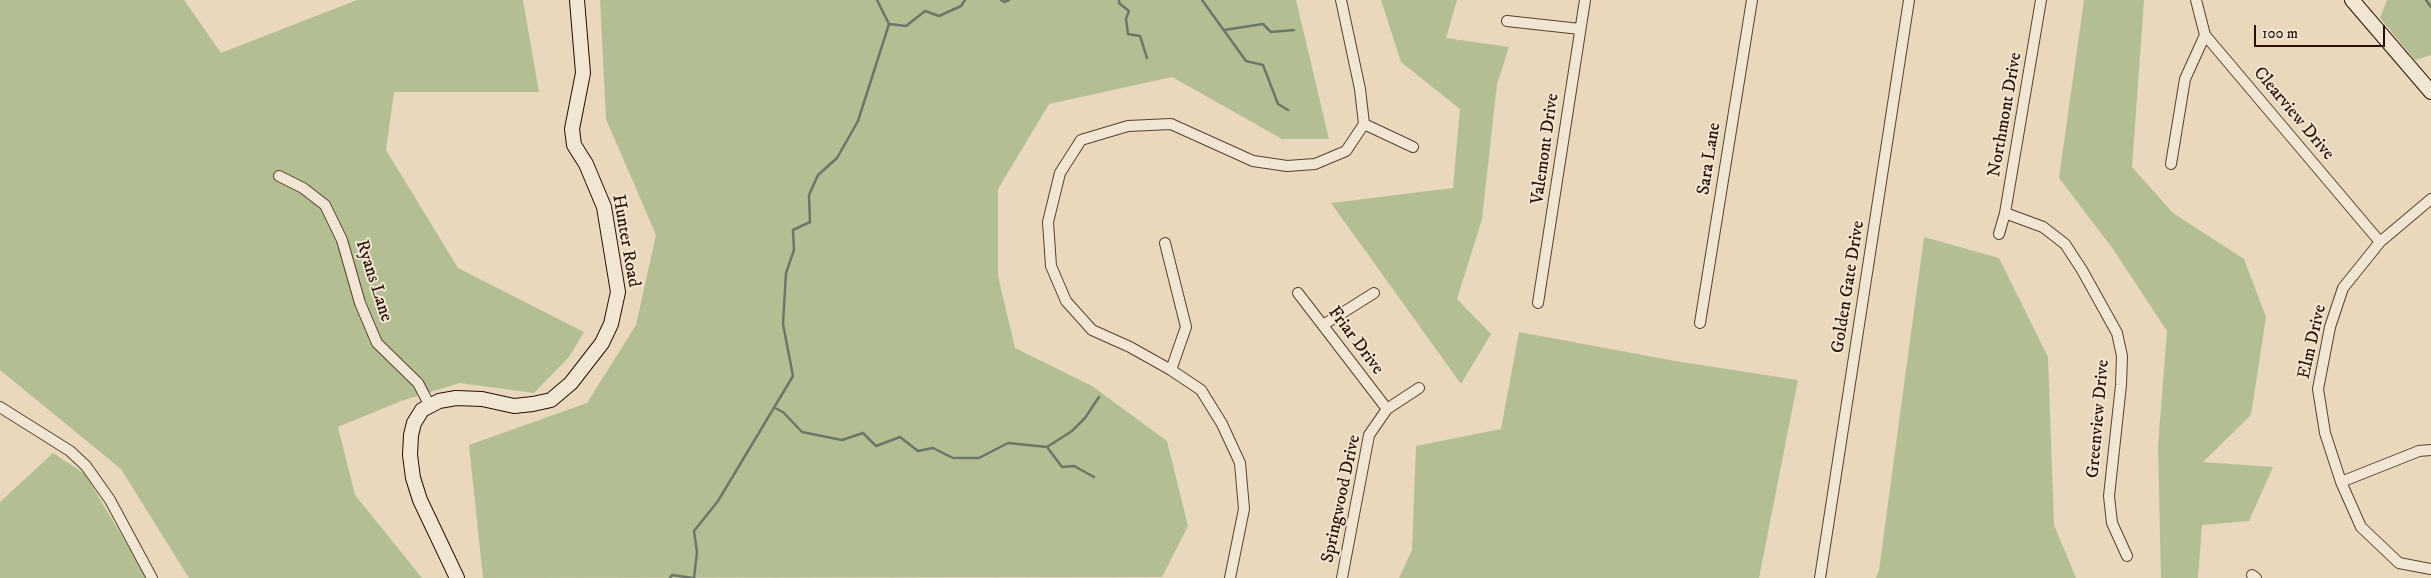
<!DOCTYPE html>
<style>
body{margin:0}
#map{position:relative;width:2431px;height:578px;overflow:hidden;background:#e9d8bc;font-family:"IM FELL DW Pica",serif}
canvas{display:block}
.scale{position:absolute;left:2254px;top:25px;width:131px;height:22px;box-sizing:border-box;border:2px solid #290f02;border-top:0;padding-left:6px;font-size:15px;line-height:18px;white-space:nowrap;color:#290f02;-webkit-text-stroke:4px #f1e6d3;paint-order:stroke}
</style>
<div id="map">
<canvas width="2431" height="578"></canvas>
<div class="scale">100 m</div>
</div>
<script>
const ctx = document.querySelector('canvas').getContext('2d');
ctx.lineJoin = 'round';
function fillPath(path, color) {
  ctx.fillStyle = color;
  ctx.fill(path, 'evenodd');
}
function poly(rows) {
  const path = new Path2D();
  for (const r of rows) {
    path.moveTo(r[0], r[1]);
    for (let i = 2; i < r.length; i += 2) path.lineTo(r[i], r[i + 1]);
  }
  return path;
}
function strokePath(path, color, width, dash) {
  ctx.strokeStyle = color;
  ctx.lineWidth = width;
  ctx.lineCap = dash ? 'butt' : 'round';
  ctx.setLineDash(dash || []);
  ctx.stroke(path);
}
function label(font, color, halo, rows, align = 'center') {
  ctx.font = font + ' "IM FELL DW Pica",serif';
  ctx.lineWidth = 4;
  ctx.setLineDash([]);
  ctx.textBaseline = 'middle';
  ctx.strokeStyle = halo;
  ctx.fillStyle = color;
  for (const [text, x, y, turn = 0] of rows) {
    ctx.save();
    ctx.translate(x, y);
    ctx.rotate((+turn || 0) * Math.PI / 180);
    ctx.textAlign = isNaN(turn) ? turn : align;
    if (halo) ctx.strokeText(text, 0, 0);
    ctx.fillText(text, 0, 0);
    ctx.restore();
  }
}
const green = poly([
 [0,0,184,0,221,53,357,0,523,0,539,92,394,92,386,150,458,268,584,332,569,357,534,393,460,383,401,401,338,427,355,495,422,578,189,578,121,469,0,370],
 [600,0,1296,0,1329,139,1282,139,1172,77,1049,104,998,189,998,276,1015,348,1092,386,1167,441,1188,526,1162,577,483,578,469,445,587,403,636,325,656,235,606,119],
 [1381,0,1457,0,1446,38,1509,47,1497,84,1482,219,1457,299,1491,334,1461,384,1331,203,1453,188,1460,109,1401,62],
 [2084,0,2144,0,2132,167,2173,213,2244,259,2266,317,2251,415,2203,462,2273,467,2249,521,2202,525,2198,578,2161,578,2158,446,2167,331,2113,249,2059,178],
 [2387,0,2431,0,2431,55,2415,60,2380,18],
 [1924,237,1999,258,2048,357,2054,525,2076,578,1876,578,1879,570],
 [1519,332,1675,361,1798,380,1759,578,1399,578,1412,550,1416,446,1501,429],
 [53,453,85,474,147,578,0,578,0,502]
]);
const stream = poly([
 [1001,0,1004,2,1009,0],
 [1119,0,1119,3,1129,11,1126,19,1128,34,1140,36,1147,58],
 [1202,0,1246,61,1263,65,1278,104,1288,110],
 [2426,0,2431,7],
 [889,24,906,26,925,11,939,16,961,6,965,0],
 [1224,30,1263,24,1271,32,1294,30],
 [775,408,783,412,802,432,842,440,863,433,876,446,900,437,918,451,933,448,953,458,979,458,1008,443,1047,447,1062,467,1074,466,1094,477],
 [1047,447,1072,431,1085,418,1099,397],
 [670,578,672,575,693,578],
 [694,578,697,552,694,531,718,501,793,376,783,324,786,273,794,250,793,230,810,222,809,195,818,175,837,158,858,121,889,24,877,0]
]);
const street = poly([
 [2196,0,2205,35,2380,242],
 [1507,21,1580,29],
 [1364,124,1413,147],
 [2171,164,2185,79,2205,35],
 [279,176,303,188,325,205,342,240,360,303,377,343,418,383,430,406],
 [2431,199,2380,242,2343,288,2330,327,2318,389,2325,433,2341,482,2361,527,2399,563,2431,569],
 [2005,213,2043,227,2065,244,2082,270,2117,333,2122,356,2121,385,2109,496,2112,523,2127,556],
 [1999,234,2005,213,2041,0],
 [1165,243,1186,327,1171,370],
 [1298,293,1387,409],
 [1538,303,1585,0],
 [1700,323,1752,0],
 [1323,325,1374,293],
 [0,407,70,451,86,466,110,500,152,578],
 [2341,482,2419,451,2431,450],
 [2252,575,2256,578],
 [1230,578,1244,509,1240,463,1222,424,1201,390,1171,370,1130,347,1092,330,1066,301,1051,266,1048,222,1060,173,1081,140,1128,126,1171,124,1253,161,1287,166,1315,164,1346,151,1364,124,1360,89,1341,0],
 [1342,578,1369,435,1387,409,1419,388],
 [1820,578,1909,0]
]);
const secondary = poly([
 [2352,0,2431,92],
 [457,578,420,500,413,478,410,455,411,435,414,423,422,410,439,401,456,398,482,399,514,406,533,404,551,400,571,383,602,343,611,324,618,292,604,207,586,164,574,145,572,129,583,73,577,0]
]);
const streetNames = [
 ["Clearview Drive",2293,114,50],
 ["Northmont Drive",2006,115,-80],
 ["Valemont Drive",1546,149,-82],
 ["Sara Lane",1710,159,-81],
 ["Hunter Road",625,241,80],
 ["Ryans Lane",373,281,72],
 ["Golden Gate Drive",1849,287,-81],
 ["Friar Drive",1355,341,53],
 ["Elm Drive",2313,342,-77],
 ["Greenview Drive",2099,419,-85],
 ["Springwood Drive",1342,499,-78]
];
fillPath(green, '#b3bf93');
strokePath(stream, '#6c7669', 2.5);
strokePath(street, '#594130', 12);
strokePath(secondary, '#290f02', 16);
strokePath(street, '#f1e6d3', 10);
strokePath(secondary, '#f1e6d3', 14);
label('18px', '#290f02', '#f1e6d3', streetNames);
</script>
